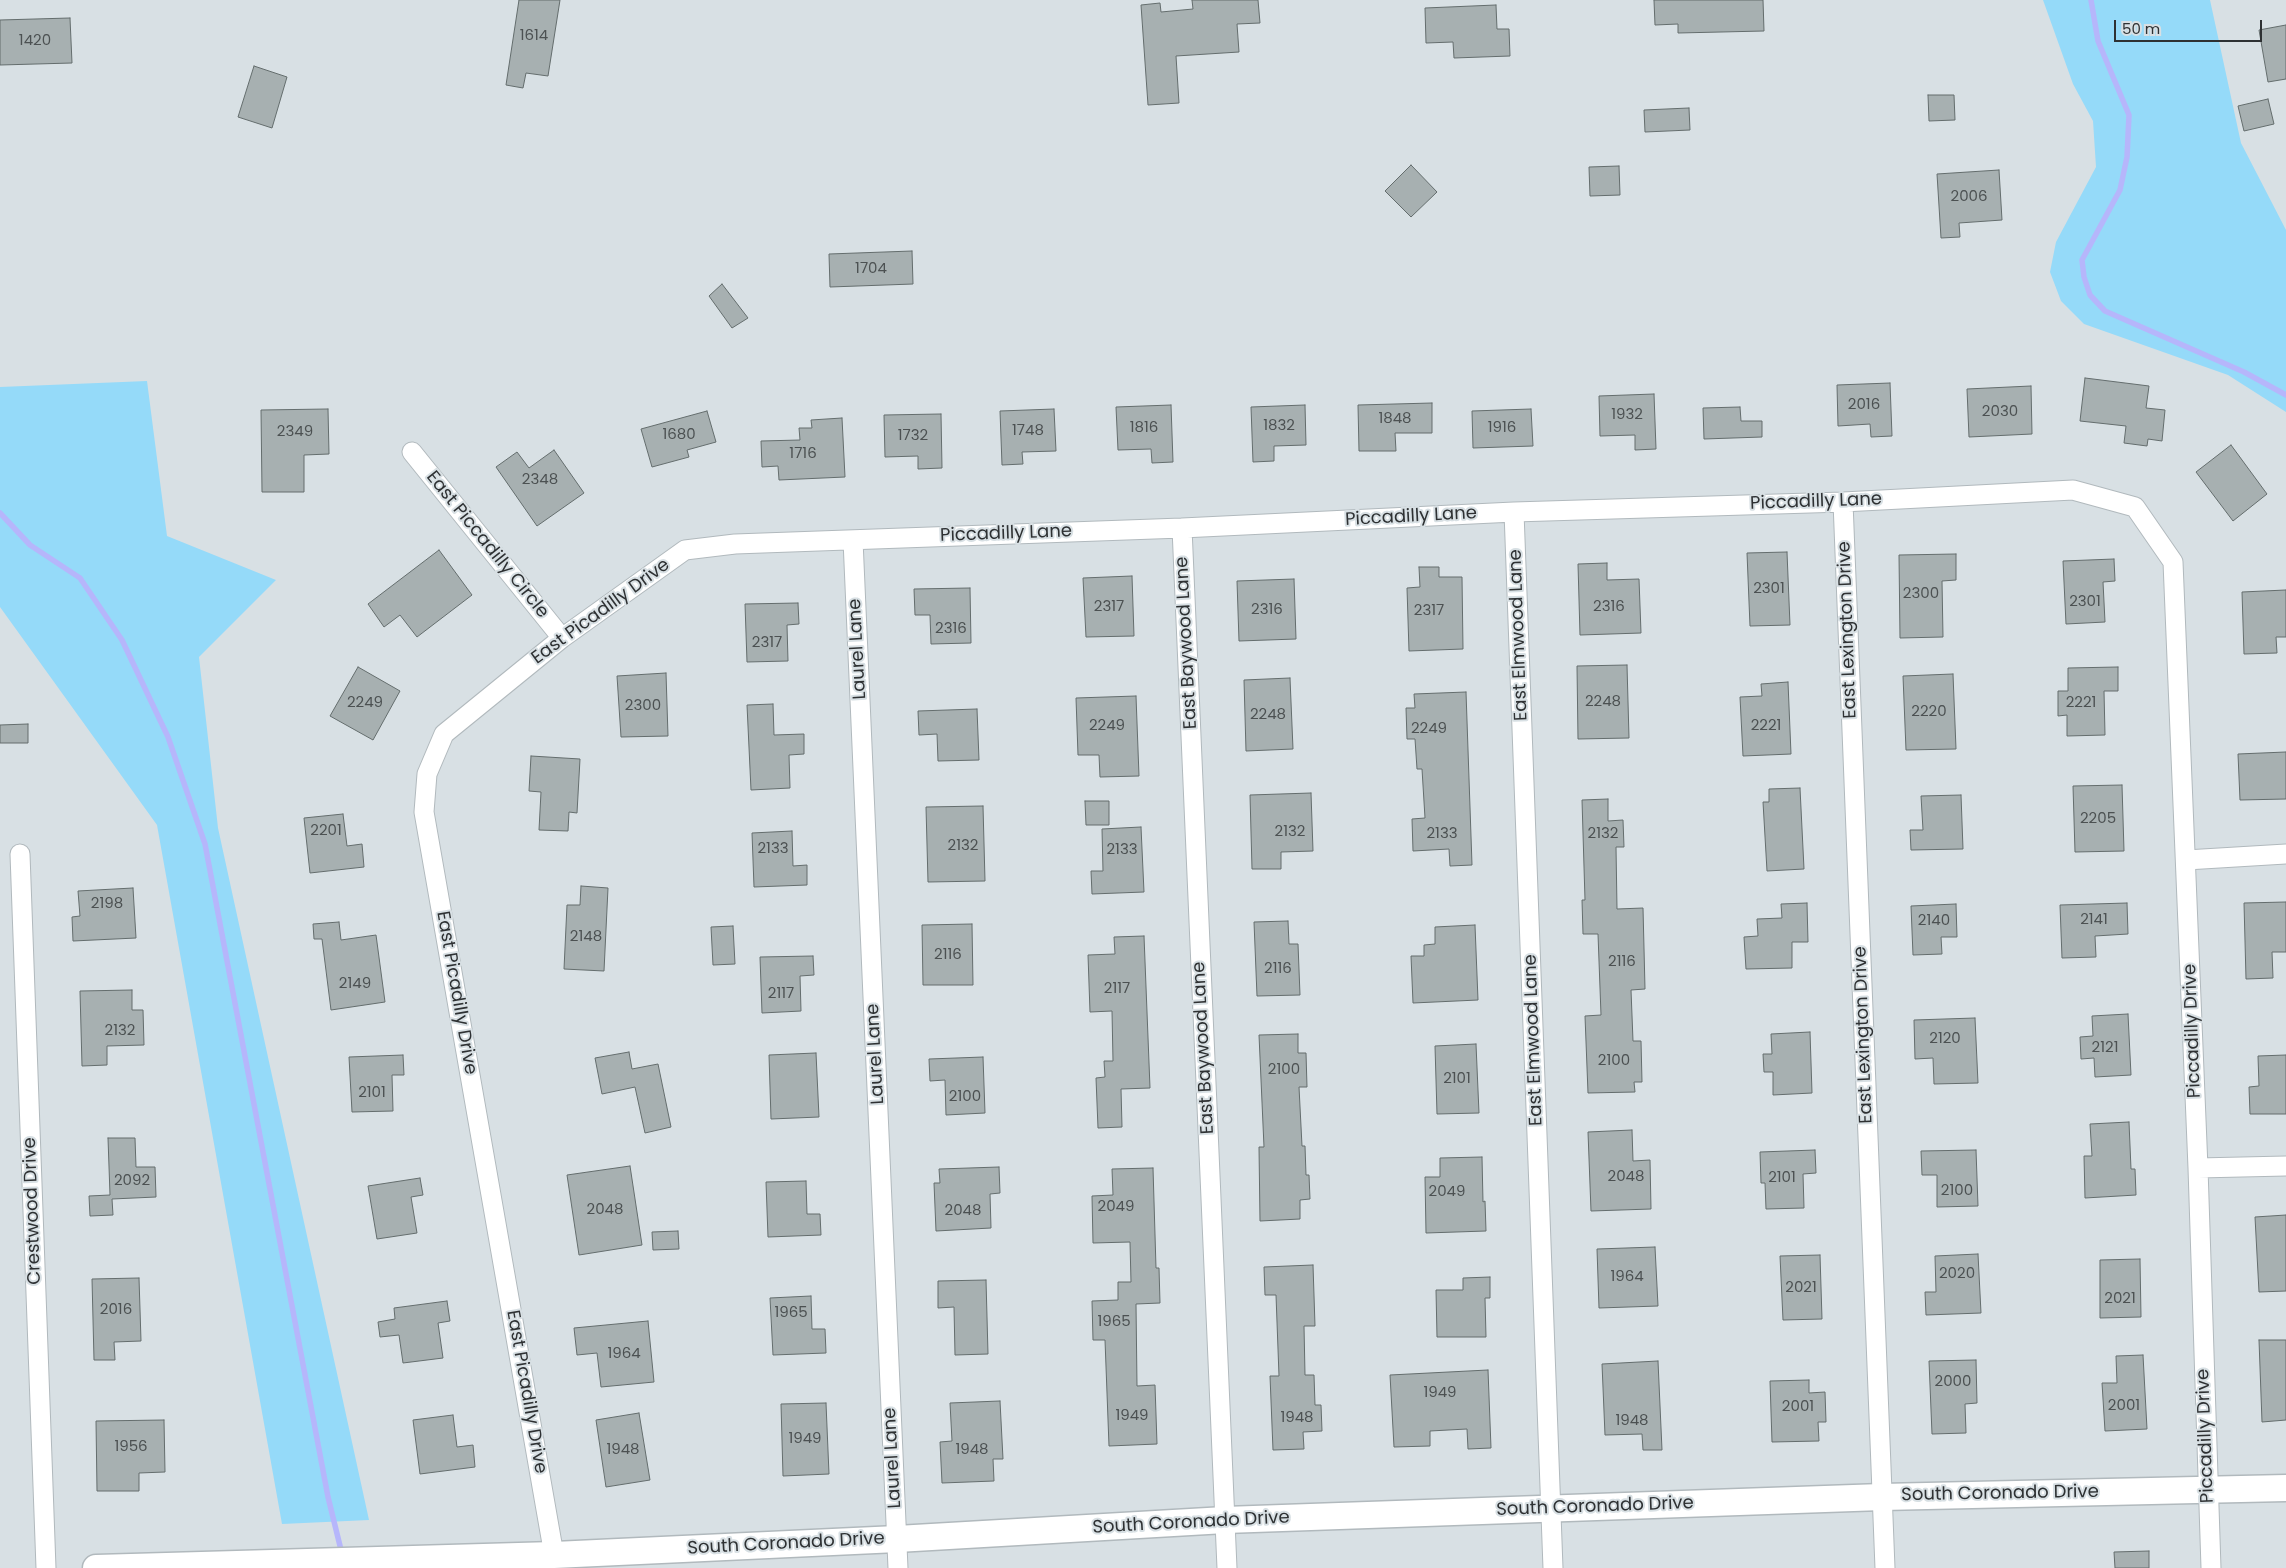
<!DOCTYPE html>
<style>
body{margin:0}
#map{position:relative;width:2286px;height:1568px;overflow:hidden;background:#d8e0e4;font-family:Poppins,sans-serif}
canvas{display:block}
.scale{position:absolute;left:2114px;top:20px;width:148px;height:22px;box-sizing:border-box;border:2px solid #2e3133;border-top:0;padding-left:6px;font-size:15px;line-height:18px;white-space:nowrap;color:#2e3133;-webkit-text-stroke:4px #d8e0e4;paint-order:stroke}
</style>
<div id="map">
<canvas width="2286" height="1568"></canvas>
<div class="scale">50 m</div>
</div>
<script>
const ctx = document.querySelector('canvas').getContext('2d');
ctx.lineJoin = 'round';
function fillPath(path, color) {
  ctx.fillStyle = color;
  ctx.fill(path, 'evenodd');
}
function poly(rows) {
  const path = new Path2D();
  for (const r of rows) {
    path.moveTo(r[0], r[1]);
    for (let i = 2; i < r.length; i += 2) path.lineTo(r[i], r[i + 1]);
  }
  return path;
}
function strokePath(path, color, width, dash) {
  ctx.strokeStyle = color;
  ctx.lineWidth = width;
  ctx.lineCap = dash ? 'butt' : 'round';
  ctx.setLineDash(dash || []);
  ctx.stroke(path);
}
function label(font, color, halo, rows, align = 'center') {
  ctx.font = font + ' Poppins,sans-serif';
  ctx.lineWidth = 4;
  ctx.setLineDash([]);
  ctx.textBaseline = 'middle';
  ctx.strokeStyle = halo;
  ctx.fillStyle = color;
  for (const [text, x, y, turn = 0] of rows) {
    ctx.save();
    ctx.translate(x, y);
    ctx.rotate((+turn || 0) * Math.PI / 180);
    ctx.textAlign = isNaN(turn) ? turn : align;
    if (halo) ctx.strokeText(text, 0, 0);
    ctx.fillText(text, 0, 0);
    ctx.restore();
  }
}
const green = poly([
 [2043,0,2210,0,2241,143,2286,230,2286,412,2228,375,2084,324,2061,301,2050,272,2056,242,2096,167,2093,121,2073,84],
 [147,381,167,536,276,580,199,657,218,828,369,1520,282,1524,157,825,0,607,0,387]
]);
const stream = poly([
 [2091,0,2098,41,2129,115,2127,157,2120,190,2082,260,2084,277,2090,295,2105,311,2244,372,2286,395],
 [0,513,30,545,80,578,122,640,168,737,205,844,328,1497,342,1554]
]);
const building = poly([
 [519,0,560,0,548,76,526,73,523,88,506,85,519,0],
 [1192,0,1258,0,1260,23,1237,24,1239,52,1176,56,1179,103,1148,105,1141,5,1160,3,1161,12,1193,9,1192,0],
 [1654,0,1763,0,1764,31,1678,33,1678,24,1655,25,1654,0],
 [1496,5,1497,29,1509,29,1510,56,1454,58,1453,42,1426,43,1425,8,1496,5],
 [70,18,72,63,0,65,0,20,70,18],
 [2286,25,2286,79,2268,82,2259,30,2286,25],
 [254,66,287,77,272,128,238,117,254,66],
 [1928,95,1954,95,1955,120,1929,121,1928,95],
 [2268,99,2274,124,2244,131,2238,106,2268,99],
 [1689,108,1690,130,1645,132,1644,110,1689,108],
 [1411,165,1437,192,1411,217,1385,191,1411,165],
 [1619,166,1620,195,1590,196,1589,167,1619,166],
 [1999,170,2002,220,1959,223,1960,237,1941,238,1937,174,1999,170],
 [912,251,913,284,830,287,829,254,912,251],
 [722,284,748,318,732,328,709,296,722,284],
 [2085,378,2149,386,2146,408,2165,410,2162,441,2148,439,2147,446,2124,443,2126,426,2080,421,2085,378],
 [1890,383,1892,436,1871,437,1870,424,1838,426,1837,385,1890,383],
 [2031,386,2032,434,1969,437,1967,389,2031,386],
 [1654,394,1656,449,1635,450,1635,435,1600,436,1599,396,1654,394],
 [1432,403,1432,433,1395,433,1396,451,1359,451,1358,405,1432,403],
 [1171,405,1173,462,1152,463,1151,449,1118,450,1116,407,1171,405],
 [1305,405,1306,445,1274,446,1274,461,1253,462,1251,407,1305,405],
 [1740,407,1741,421,1762,421,1762,437,1704,439,1703,408,1740,407],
 [328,409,329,454,304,455,304,492,262,492,261,410,328,409],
 [1054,409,1056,451,1022,452,1023,464,1002,465,1000,411,1054,409],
 [1531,409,1533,446,1473,448,1472,411,1531,409],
 [707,411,716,442,687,450,689,457,652,467,641,429,707,411],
 [941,414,942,468,918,469,918,456,885,457,884,415,941,414],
 [842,418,845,477,779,480,778,466,762,467,761,441,800,440,799,428,812,428,811,420,842,418],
 [2231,445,2267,494,2233,521,2196,472,2231,445],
 [554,450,584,493,537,526,496,467,517,452,529,468,554,450],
 [439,550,472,595,417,637,400,615,384,627,368,604,439,550],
 [1787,552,1790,625,1750,626,1747,553,1787,552],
 [1956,554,1956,580,1942,581,1943,637,1900,638,1899,555,1956,554],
 [2114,559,2115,581,2103,582,2105,622,2066,624,2063,561,2114,559],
 [1607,563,1607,580,1639,579,1641,633,1580,635,1578,564,1607,563],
 [1419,567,1439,567,1439,577,1462,577,1463,649,1409,651,1407,588,1420,587,1419,567],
 [1132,576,1134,636,1086,637,1083,578,1132,576],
 [1294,579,1296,639,1239,641,1237,581,1294,579],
 [970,588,971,643,931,644,930,615,915,615,914,589,970,588],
 [2286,590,2286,637,2276,637,2277,653,2244,654,2242,592,2286,590],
 [798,603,799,624,787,625,788,661,747,662,745,604,798,603],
 [1627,665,1629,738,1578,739,1577,666,1627,665],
 [358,667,400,691,373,740,330,716,358,667],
 [2118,667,2118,691,2104,691,2105,735,2067,736,2067,715,2058,716,2058,691,2068,691,2068,668,2118,667],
 [666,673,668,736,621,737,617,676,666,673],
 [1953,674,1956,749,1906,750,1903,676,1953,674],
 [1290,678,1293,749,1246,751,1244,680,1290,678],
 [1788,682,1791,754,1743,756,1740,697,1762,696,1761,684,1788,682],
 [1466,692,1472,865,1450,866,1449,849,1413,851,1412,819,1425,818,1422,769,1417,769,1415,739,1407,739,1406,708,1415,708,1414,694,1466,692],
 [1136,696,1139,776,1100,777,1099,755,1078,755,1076,698,1136,696],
 [773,704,774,735,804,734,804,754,789,755,790,788,751,790,747,705,773,704],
 [977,709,979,760,938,761,937,734,919,735,918,711,977,709],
 [28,724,28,743,0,743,0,725,28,724],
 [2286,752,2286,799,2240,800,2238,754,2286,752],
 [531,756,580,759,577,813,569,812,568,831,539,830,541,792,529,791,531,756],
 [2122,785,2124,851,2075,852,2073,786,2122,785],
 [1800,788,1804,869,1767,871,1763,802,1769,802,1769,789,1800,788],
 [1311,793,1313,851,1281,852,1281,869,1252,869,1250,795,1311,793],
 [1961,795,1963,849,1911,850,1910,830,1923,830,1921,796,1961,795],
 [1608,799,1608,821,1623,820,1624,847,1616,847,1617,909,1643,908,1645,989,1631,990,1633,1041,1641,1041,1642,1082,1634,1082,1635,1092,1588,1093,1585,1016,1601,1015,1598,934,1583,934,1582,900,1585,900,1582,800,1608,799],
 [1085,801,1109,801,1109,825,1086,825,1085,801],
 [983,806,985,881,928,882,926,807,983,806],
 [343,814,347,846,362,844,364,867,310,873,304,818,343,814],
 [1141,827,1144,892,1092,894,1091,871,1103,871,1102,829,1141,827],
 [792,831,793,866,807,865,807,885,754,887,752,833,792,831],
 [581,886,608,888,604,971,564,969,567,905,580,905,581,886],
 [133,888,136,938,73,941,72,917,80,916,78,891,133,888],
 [2286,902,2286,952,2272,952,2273,978,2246,979,2244,903,2286,902],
 [1807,903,1808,942,1792,942,1792,968,1746,969,1744,937,1758,936,1757,919,1782,918,1781,904,1807,903],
 [2127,903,2128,934,2095,936,2096,957,2062,958,2060,905,2127,903],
 [1956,904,1957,937,1941,937,1942,954,1913,955,1911,906,1956,904],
 [1288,921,1289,944,1298,944,1300,995,1257,996,1254,922,1288,921],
 [339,922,341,940,376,935,385,1002,331,1010,322,939,314,939,313,924,339,922],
 [972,924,973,985,923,985,922,925,972,924],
 [1475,925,1478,1000,1413,1003,1411,956,1424,956,1424,945,1435,944,1435,927,1475,925],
 [733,926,735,964,713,965,711,927,733,926],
 [1144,936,1150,1088,1121,1089,1122,1127,1098,1128,1096,1078,1105,1077,1104,1061,1113,1061,1112,1011,1090,1012,1088,955,1115,954,1114,937,1144,936],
 [813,956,814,975,800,976,801,1011,762,1013,760,957,813,956],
 [132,990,132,1010,143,1010,144,1045,107,1046,107,1065,82,1066,80,991,132,990],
 [2128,1014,2131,1075,2095,1077,2094,1058,2081,1059,2080,1037,2093,1036,2092,1016,2128,1014],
 [1975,1018,1978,1083,1934,1084,1933,1058,1915,1059,1914,1020,1975,1018],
 [1810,1032,1812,1093,1773,1095,1773,1072,1764,1072,1763,1054,1772,1054,1771,1034,1810,1032],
 [1298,1034,1298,1053,1306,1053,1307,1087,1299,1087,1302,1146,1305,1146,1306,1175,1309,1175,1310,1199,1300,1200,1300,1219,1260,1221,1259,1147,1264,1147,1259,1035,1298,1034],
 [1476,1044,1479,1113,1437,1114,1435,1046,1476,1044],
 [629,1052,632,1069,658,1064,671,1127,645,1133,635,1087,602,1094,595,1058,629,1052],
 [816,1053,819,1117,771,1119,769,1055,816,1053],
 [403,1055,404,1075,392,1075,393,1111,352,1112,349,1057,403,1055],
 [2286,1055,2286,1114,2250,1114,2249,1087,2259,1086,2258,1056,2286,1055],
 [983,1057,985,1113,946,1115,945,1080,930,1081,929,1059,983,1057],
 [2129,1122,2131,1169,2135,1169,2136,1195,2085,1198,2084,1156,2092,1156,2090,1124,2129,1122],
 [1632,1130,1633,1161,1650,1160,1651,1209,1591,1211,1588,1132,1632,1130],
 [108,1138,135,1138,136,1167,155,1167,156,1197,112,1199,113,1215,90,1216,89,1196,110,1195,108,1138],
 [1815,1150,1816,1173,1803,1174,1804,1208,1766,1209,1765,1183,1761,1183,1760,1152,1815,1150],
 [1976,1150,1978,1206,1937,1207,1937,1175,1922,1175,1921,1151,1976,1150],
 [1482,1157,1483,1202,1485,1201,1486,1231,1426,1233,1425,1177,1440,1177,1440,1158,1482,1157],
 [630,1166,642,1245,579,1255,567,1175,630,1166],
 [999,1167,1000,1193,990,1194,991,1228,936,1231,934,1183,940,1183,939,1169,999,1167],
 [1153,1168,1156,1268,1159,1268,1160,1303,1136,1304,1137,1386,1155,1385,1157,1444,1109,1446,1105,1340,1093,1340,1092,1301,1118,1300,1118,1282,1131,1282,1130,1242,1093,1243,1092,1196,1113,1195,1112,1169,1153,1168],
 [420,1178,423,1195,411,1197,417,1233,377,1239,368,1186,420,1178],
 [806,1181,807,1214,820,1214,821,1235,768,1237,766,1182,806,1181],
 [2286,1215,2286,1291,2259,1292,2255,1217,2286,1215],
 [678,1231,679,1249,653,1250,652,1232,678,1231],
 [1655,1247,1658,1306,1599,1308,1597,1249,1655,1247],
 [1978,1254,1981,1313,1926,1315,1925,1292,1936,1292,1935,1256,1978,1254],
 [1820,1255,1822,1319,1783,1320,1780,1256,1820,1255],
 [2140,1259,2141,1317,2100,1318,2100,1260,2140,1259],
 [1313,1265,1315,1326,1304,1326,1305,1375,1314,1375,1315,1405,1321,1405,1322,1431,1303,1432,1304,1449,1273,1450,1270,1376,1279,1376,1276,1295,1265,1295,1264,1267,1313,1265],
 [1490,1277,1490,1298,1485,1298,1486,1337,1437,1337,1436,1290,1463,1290,1463,1278,1490,1277],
 [139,1278,141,1341,114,1342,115,1360,94,1360,92,1279,139,1278],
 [986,1280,988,1354,955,1355,954,1307,938,1308,938,1281,986,1280],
 [811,1296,812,1329,825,1329,826,1353,773,1355,770,1298,811,1296],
 [447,1301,450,1321,438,1323,443,1358,403,1363,399,1335,380,1337,378,1322,395,1319,394,1308,447,1301],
 [648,1321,654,1382,601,1387,597,1353,577,1355,574,1328,648,1321],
 [2259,1340,2286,1340,2286,1420,2262,1422,2259,1340],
 [2143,1355,2147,1429,2105,1431,2102,1383,2117,1383,2116,1356,2143,1355],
 [1976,1360,1977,1403,1965,1404,1966,1433,1932,1434,1929,1361,1976,1360],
 [1658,1361,1662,1450,1643,1450,1642,1434,1605,1435,1602,1364,1658,1361],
 [1488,1370,1491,1448,1468,1449,1467,1429,1430,1431,1430,1446,1394,1447,1390,1375,1488,1370],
 [1809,1380,1809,1393,1825,1392,1826,1422,1818,1422,1819,1441,1772,1442,1770,1381,1809,1380],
 [1000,1401,1003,1459,993,1459,994,1481,942,1483,940,1442,952,1441,950,1403,1000,1401],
 [826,1403,829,1474,783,1476,781,1404,826,1403],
 [639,1413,650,1480,606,1487,596,1420,639,1413],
 [453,1415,457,1447,473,1445,475,1467,420,1474,413,1420,453,1415],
 [164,1420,165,1472,139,1473,139,1491,97,1491,96,1421,164,1420],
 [2149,1551,2149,1568,2115,1568,2114,1552,2149,1551]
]);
const street = poly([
 [412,452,562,638],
 [1843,502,1885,1568],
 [1514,512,1553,1568],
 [1182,528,1227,1568],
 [853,540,898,1568],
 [20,854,46,1568],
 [2186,860,2286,854],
 [2198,1168,2286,1166],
 [554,1555,424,812,427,774,444,734,562,638,685,550,735,544,1182,528,1514,512,1843,502,2073,490,2135,507,2173,562,2198,1168,2211,1568]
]);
const secondary = poly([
 [96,1568,554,1555,897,1539,1225,1520,1882,1497,2286,1488]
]);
const numberNames = [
 ["1614",534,36],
 ["1420",35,41],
 ["2006",1969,197],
 ["1704",871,269],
 ["2016",1864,405],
 ["2030",2000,412],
 ["1932",1627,415],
 ["1848",1395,419],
 ["1832",1279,426],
 ["1816",1144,428],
 ["1916",1502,428],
 ["1748",1028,431],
 ["2349",295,432],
 ["1680",679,435],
 ["1732",913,436],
 ["1716",803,454],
 ["2348",540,480],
 ["2301",1769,589],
 ["2300",1921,594],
 ["2301",2085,602],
 ["2317",1109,607],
 ["2316",1609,607],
 ["2316",1267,610],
 ["2317",1429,611],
 ["2316",951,629],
 ["2317",767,643],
 ["2248",1603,702],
 ["2249",365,703],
 ["2221",2081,703],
 ["2300",643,706],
 ["2220",1929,712],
 ["2248",1268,715],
 ["2249",1107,726],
 ["2221",1766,726],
 ["2249",1429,729],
 ["2205",2098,819],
 ["2201",326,831],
 ["2132",1290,832],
 ["2133",1442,834],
 ["2132",1603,834],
 ["2132",963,846],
 ["2133",773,849],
 ["2133",1122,850],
 ["2198",107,904],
 ["2141",2094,920],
 ["2140",1934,921],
 ["2148",586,937],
 ["2116",948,955],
 ["2116",1622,962],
 ["2116",1278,969],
 ["2149",355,984],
 ["2117",1117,989],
 ["2117",781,994],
 ["2132",120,1031],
 ["2120",1945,1039],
 ["2121",2105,1048],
 ["2100",1614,1061],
 ["2100",1284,1070],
 ["2101",1457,1079],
 ["2101",372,1093],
 ["2100",965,1097],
 ["2048",1626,1177],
 ["2101",1782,1178],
 ["2092",132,1181],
 ["2100",1957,1191],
 ["2049",1447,1192],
 ["2049",1116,1207],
 ["2048",605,1210],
 ["2048",963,1211],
 ["2020",1957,1274],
 ["1964",1627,1277],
 ["2021",1801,1288],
 ["2021",2120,1299],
 ["2016",116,1310],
 ["1965",791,1313],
 ["1965",1114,1322],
 ["1964",624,1354],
 ["2000",1953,1382],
 ["1949",1440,1393],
 ["2001",2124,1406],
 ["2001",1798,1407],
 ["1949",1132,1416],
 ["1948",1297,1418],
 ["1948",1632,1421],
 ["1949",805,1439],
 ["1956",131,1447],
 ["1948",623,1450],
 ["1948",972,1450]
];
const streetNames = [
 ["Piccadilly Lane",1816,502,-2],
 ["Piccadilly Lane",1411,517,-3],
 ["Piccadilly Lane",1006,534,-2],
 ["East Piccadilly Circle",487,545,51],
 ["East Picadilly Drive",601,612,-36],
 ["East Lexington Drive",1848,630,-92],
 ["East Elmwood Lane",1519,635,-92],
 ["East Baywood Lane",1187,643,-93],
 ["Laurel Lane",858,649,-93],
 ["East Picadilly Drive",456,993,80],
 ["Piccadilly Drive",2193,1031,-92],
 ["East Lexington Drive",1864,1035,-92],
 ["East Elmwood Lane",1534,1040,-92],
 ["East Baywood Lane",1204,1048,-93],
 ["Laurel Lane",876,1054,-93],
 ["Crestwood Drive",33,1211,-92],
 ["East Picadilly Drive",526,1392,80],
 ["Piccadilly Drive",2206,1436,-92],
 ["Laurel Lane",893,1458,-93],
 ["South Coronado Drive",2000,1494,-1],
 ["South Coronado Drive",1595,1507,-2],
 ["South Coronado Drive",1191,1523,-3],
 ["South Coronado Drive",786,1544,-3]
];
fillPath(green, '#95daf9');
strokePath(stream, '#b6b6fb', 5.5);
fillPath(building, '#a7b0b1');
strokePath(building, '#646d6d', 1);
strokePath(street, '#b1b9bd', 21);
strokePath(secondary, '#b1b9bd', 29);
strokePath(street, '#fff', 19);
strokePath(secondary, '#fff', 26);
label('15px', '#4c5152', null, numberNames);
label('18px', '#2e3133', '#d8e0e4', streetNames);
</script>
